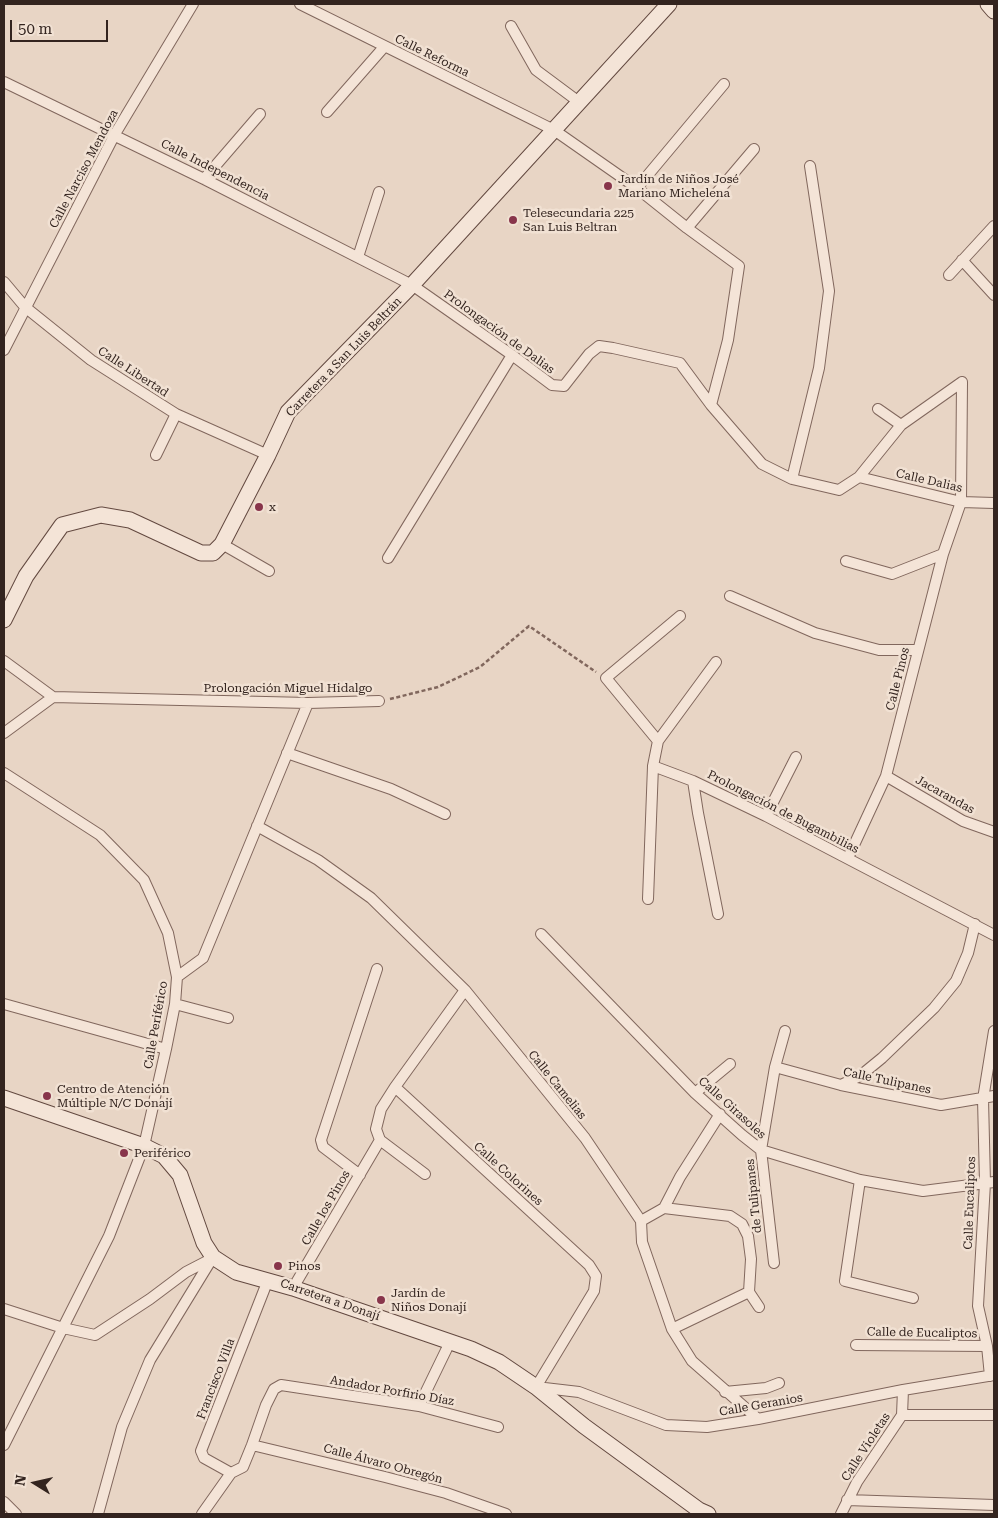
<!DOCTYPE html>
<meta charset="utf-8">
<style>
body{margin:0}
#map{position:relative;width:998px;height:1518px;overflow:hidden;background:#e8d5c5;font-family:"Roboto Serif",serif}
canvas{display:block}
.frame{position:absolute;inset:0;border:5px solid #33241f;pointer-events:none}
.north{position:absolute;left:10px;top:1458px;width:50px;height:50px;-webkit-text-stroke:4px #f1e1d3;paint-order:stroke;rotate:280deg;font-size:14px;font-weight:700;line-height:20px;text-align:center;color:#33241f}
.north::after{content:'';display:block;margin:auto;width:18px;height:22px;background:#33241f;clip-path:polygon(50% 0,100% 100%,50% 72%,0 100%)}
.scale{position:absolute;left:10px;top:20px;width:98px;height:22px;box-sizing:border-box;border:2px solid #33241f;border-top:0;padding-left:6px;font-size:15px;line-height:18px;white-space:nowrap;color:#33241f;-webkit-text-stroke:4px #f1e1d3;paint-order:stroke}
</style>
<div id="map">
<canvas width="998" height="1518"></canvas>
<div class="frame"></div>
<div class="north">N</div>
<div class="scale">50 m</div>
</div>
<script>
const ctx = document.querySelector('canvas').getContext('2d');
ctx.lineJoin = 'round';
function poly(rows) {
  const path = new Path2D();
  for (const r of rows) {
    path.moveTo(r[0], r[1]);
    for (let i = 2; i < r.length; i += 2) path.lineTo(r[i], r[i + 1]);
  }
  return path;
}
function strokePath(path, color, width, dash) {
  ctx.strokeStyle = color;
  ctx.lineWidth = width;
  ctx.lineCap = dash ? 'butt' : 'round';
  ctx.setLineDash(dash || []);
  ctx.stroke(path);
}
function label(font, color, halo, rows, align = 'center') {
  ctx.font = font + ' "Roboto Serif",serif';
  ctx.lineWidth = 5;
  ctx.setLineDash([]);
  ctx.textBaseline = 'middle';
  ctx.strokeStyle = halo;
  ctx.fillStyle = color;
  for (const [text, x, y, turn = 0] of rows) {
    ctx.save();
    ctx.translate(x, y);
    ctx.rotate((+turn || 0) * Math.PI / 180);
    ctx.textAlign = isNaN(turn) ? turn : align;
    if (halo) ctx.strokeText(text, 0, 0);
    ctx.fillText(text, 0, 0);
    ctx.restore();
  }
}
const path = poly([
 [390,699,438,687,480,667,529,626,596,672]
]);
const street = poly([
 [300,4,554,130,637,188,687,228,739,266,728,340,711,405],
 [511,26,536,70,579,102],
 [4,82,204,179,412,285,512,355,552,385,564,386,589,354,599,346,613,348,680,363,711,405,762,464,792,479,839,490,859,477,901,425,878,409],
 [327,112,384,47],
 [204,179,260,114],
 [637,188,724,84],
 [687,228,754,149],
 [358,257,379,192],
 [962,260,994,295],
 [949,275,994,226],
 [4,282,25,307,91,360,176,414,268,455],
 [4,350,115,134,193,4],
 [901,425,962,382],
 [156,455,176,414],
 [859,477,961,502,994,503],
 [792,479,819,368,829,291,810,166],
 [222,544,269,571],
 [388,558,512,355],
 [846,561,892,574,943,554],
 [730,596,815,633,879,650,918,650],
 [680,616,606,678,658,741,653,766,693,781,766,816,994,935],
 [4,661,53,697],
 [4,733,53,697,308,703,379,701],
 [658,741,716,662],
 [287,753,391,789,445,814],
 [4,773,100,835,144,880,168,933,177,977,175,1004,166,1049,144,1146,109,1236,4,1445],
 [886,776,963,821,994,832],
 [693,781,698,813,718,914],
 [766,816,796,757],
 [257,826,318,860,371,898,465,990,585,1138,641,1221,642,1242,672,1329,692,1361,758,1419],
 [848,858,886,776,943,554,961,502,962,382],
 [648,899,653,766],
 [541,934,695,1093,742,1135,761,1150,860,1180,923,1191,994,1182],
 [177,977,203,958,308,703],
 [465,990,395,1087,589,1265,596,1276,594,1291,536,1387,579,1392,666,1425,707,1427,758,1419,903,1390,994,1375],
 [4,1004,166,1049],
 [175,1004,228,1018],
 [775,1067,841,1085,941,1105,994,1096],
 [841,1085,860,1076,882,1058,934,1008,956,981,968,953,975,924],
 [395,1087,381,1109,376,1129,380,1140,425,1174],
 [695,1093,730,1064],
 [360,1175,323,1147,321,1140,377,969],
 [860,1180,845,1281,913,1298],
 [664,1208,680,1177,720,1114],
 [641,1221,664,1208,730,1216,742,1224,748,1236,751,1259,749,1292,759,1307],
 [774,1263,761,1150,775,1067,785,1031],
 [293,1288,380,1140],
 [4,1309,63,1328,95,1335,150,1299,186,1272,213,1258],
 [672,1329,749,1292],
 [856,1345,987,1346],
 [990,1376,987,1346,978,1306,985,1183,983,1099,994,1031],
 [725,1392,766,1388,779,1383],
 [419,1406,450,1342],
 [902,1415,994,1415],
 [252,1445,385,1477,446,1493,506,1514],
 [231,1473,204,1458,201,1451,268,1280],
 [847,1500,994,1505],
 [4,1502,16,1514],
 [98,1514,122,1427,150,1360,213,1257],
 [202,1514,231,1473,243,1467,252,1445,266,1405,274,1389,281,1385,419,1406,498,1427],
 [841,1514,857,1482,902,1415,903,1390]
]);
const secondary = poly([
 [988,4,994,11],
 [4,620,26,576,62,525,101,515,130,520,201,553,213,553,222,544,268,455,288,412,412,285,669,4],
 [4,1098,144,1146,164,1156,180,1175,204,1243,213,1257,236,1272,293,1288,471,1349,499,1362,536,1387,584,1426,699,1510,708,1514]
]);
const markers = [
 [608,186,5,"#88354b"],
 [513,220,5,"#88354b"],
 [259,507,5,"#88354b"],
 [47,1096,5,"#88354b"],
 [124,1153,5,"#88354b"],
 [278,1266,5,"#88354b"],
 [381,1300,5,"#88354b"]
];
const streetNames = [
 ["Calle Reforma",432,56,26],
 ["Calle Narciso Mendoza",84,169,-62],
 ["Calle Independencia",215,170,27],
 ["Prolongación de Dalias",499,332,36],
 ["Carretera a San Luis Beltrán",344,357,-46],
 ["Calle Libertad",133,372,33],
 ["Calle Dalias",929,481,13],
 ["Calle Pinos",898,679,-76],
 ["Prolongación Miguel Hidalgo",288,688],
 ["Jacarandas",945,795,29],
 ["Prolongación de Bugambilias",783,812,27],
 ["Calle Periférico",156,1025,-80],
 ["Calle Tulipanes",887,1081,12],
 ["Calle Camelias",557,1085,51],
 ["Calle Girasoles",732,1108,42],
 ["Calle Colorines",508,1174,42],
 ["de Tulipanes",754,1196,-96],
 ["Calle Eucaliptos",970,1203,-88],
 ["Calle los Pinos",326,1208,-60],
 ["Carretera a Donají",330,1300,19],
 ["Calle de Eucaliptos",922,1333,1],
 ["Francisco Villa",216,1379,-69],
 ["Andador Porfirio Díaz",392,1391,10],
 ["Calle Geranios",761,1405,-10],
 ["Calle Violetas",866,1447,-57],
 ["Calle Álvaro Obregón",383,1464,15]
];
const poiNames = [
 ["Jardín de Niños José",618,179],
 ["Mariano Michelena",618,193],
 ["Telesecundaria 225",523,213],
 ["San Luis Beltran",523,227],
 ["x",269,507],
 ["Centro de Atención",57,1089],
 ["Múltiple N/C Donají",57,1103],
 ["Periférico",134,1153],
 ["Pinos",288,1266],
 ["Jardín de",391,1293],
 ["Niños Donají",391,1307]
];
strokePath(street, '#81675d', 12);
strokePath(secondary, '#634940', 17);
strokePath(path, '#81675d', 2.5, [4, 2.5]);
strokePath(street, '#f4e4d7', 10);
strokePath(secondary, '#f4e4d7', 15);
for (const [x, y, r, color] of markers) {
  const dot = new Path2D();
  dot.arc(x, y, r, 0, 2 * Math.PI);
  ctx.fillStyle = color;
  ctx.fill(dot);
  strokePath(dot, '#f1e1d3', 2);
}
label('12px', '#33241f', '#f1e1d3', streetNames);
label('12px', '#33241f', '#f1e1d3', poiNames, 'left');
</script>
